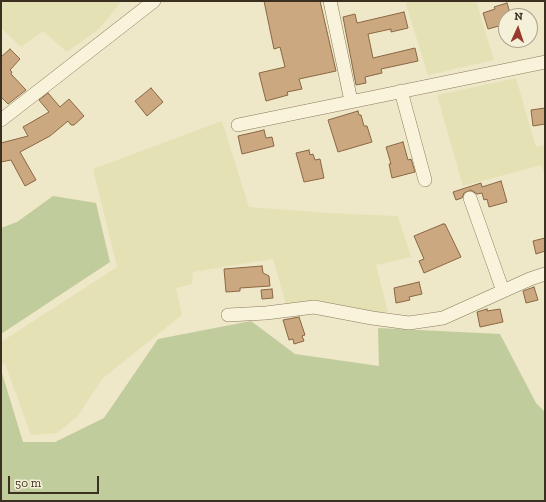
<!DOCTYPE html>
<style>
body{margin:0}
#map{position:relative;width:546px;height:502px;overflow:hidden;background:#eee7c8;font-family:"Zilla Slab",serif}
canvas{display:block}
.frame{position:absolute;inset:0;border:2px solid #3b3020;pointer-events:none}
.north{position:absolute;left:498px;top:8px;width:40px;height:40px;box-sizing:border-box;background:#f5f0d8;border:1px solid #aba38e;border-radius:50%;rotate:3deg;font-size:11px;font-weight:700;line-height:16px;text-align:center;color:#3b3020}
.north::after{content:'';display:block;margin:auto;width:14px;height:18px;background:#983a2e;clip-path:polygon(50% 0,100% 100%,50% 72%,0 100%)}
.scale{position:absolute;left:8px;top:476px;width:91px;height:18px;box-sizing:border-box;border:2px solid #3b3020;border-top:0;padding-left:5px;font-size:12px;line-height:14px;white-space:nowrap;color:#3b3020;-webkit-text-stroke:3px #f5f0d8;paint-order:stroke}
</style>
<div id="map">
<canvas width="546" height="502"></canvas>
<div class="frame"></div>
<div class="north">N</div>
<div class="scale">50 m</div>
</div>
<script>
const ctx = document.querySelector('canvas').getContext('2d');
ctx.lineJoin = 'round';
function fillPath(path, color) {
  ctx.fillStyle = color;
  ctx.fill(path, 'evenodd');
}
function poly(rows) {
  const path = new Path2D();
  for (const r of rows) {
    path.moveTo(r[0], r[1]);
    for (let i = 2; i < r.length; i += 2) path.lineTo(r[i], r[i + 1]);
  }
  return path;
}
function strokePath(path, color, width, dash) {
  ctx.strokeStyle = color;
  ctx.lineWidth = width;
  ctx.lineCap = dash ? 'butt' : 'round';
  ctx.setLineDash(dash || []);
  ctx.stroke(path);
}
const farmland = poly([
 [1,1,122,1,99,29,67,52,43,31,21,47,1,28],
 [405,1,476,1,494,60,428,75],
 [516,78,536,147,545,145,545,175,541,165,463,186,437,95],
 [222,121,249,207,328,213,398,216,411,257,376,265,388,312,375,312,323,302,286,304,273,259,193,272,192,284,176,288,182,315,103,378,77,417,57,433,31,435,5,364,1,365,1,342,117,267,93,169]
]);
const green = poly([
 [53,196,96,203,110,262,1,334,1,228,17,222],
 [251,321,295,354,379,366,378,328,500,334,536,403,545,412,545,501,1,501,1,370,23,442,55,442,104,418,158,339]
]);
const building = poly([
 [264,1,320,1,336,71,299,79,302,89,287,92,288,95,266,101,259,73,285,67,280,47,274,49,264,1],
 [507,3,511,16,506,16,506,24,488,29,483,13,495,9,494,7,507,3],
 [404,12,408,28,391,32,391,29,368,34,373,58,415,48,418,61,381,69,382,73,365,77,366,83,356,85,343,17,355,14,357,23,404,12],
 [10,49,20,59,10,70,12,72,11,74,26,90,8,104,1,97,1,57,10,49],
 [151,88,163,102,147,116,135,101,151,88],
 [48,93,60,107,69,99,84,116,74,125,71,125,68,121,50,136,20,152,36,180,25,186,11,160,1,162,1,143,28,136,23,127,49,112,39,100,48,93],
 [545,108,545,124,533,126,531,110,545,108],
 [358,111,359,115,361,115,364,126,367,126,372,142,338,152,328,120,358,111],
 [264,130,266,138,272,137,274,146,242,154,238,136,264,130],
 [403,142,408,160,411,159,415,172,392,178,389,164,391,164,386,147,403,142],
 [309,150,310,155,313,154,315,160,320,159,324,178,304,182,296,153,309,150],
 [501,181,507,202,489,207,487,199,484,200,482,193,477,194,471,190,464,193,462,198,456,200,453,192,481,183,482,187,501,181],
 [443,224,445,224,461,257,424,273,419,261,424,259,414,236,443,224],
 [545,238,545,251,536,254,533,241,545,238],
 [262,266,263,273,269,276,270,286,240,288,240,291,226,292,224,269,262,266],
 [419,282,422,294,409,297,410,300,396,303,394,288,419,282],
 [534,287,538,300,526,303,523,291,534,287],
 [272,289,273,298,262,299,261,290,272,289],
 [487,309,487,311,500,309,503,322,480,327,477,312,487,309],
 [299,317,305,335,302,336,304,341,294,344,293,339,289,340,283,320,299,317]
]);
const minor = poly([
 [330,1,351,101],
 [401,91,425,180],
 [1,120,154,1],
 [238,125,545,62],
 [470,198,503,291],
 [228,315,266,313,314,307,372,318,409,323,443,318,530,279,545,274]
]);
fillPath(farmland, '#e4e2b5');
fillPath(green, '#c1cc9c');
fillPath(building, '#cba87f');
strokePath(building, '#896743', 1);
strokePath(minor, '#8a7a5d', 14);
strokePath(minor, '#f9f3db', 13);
</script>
